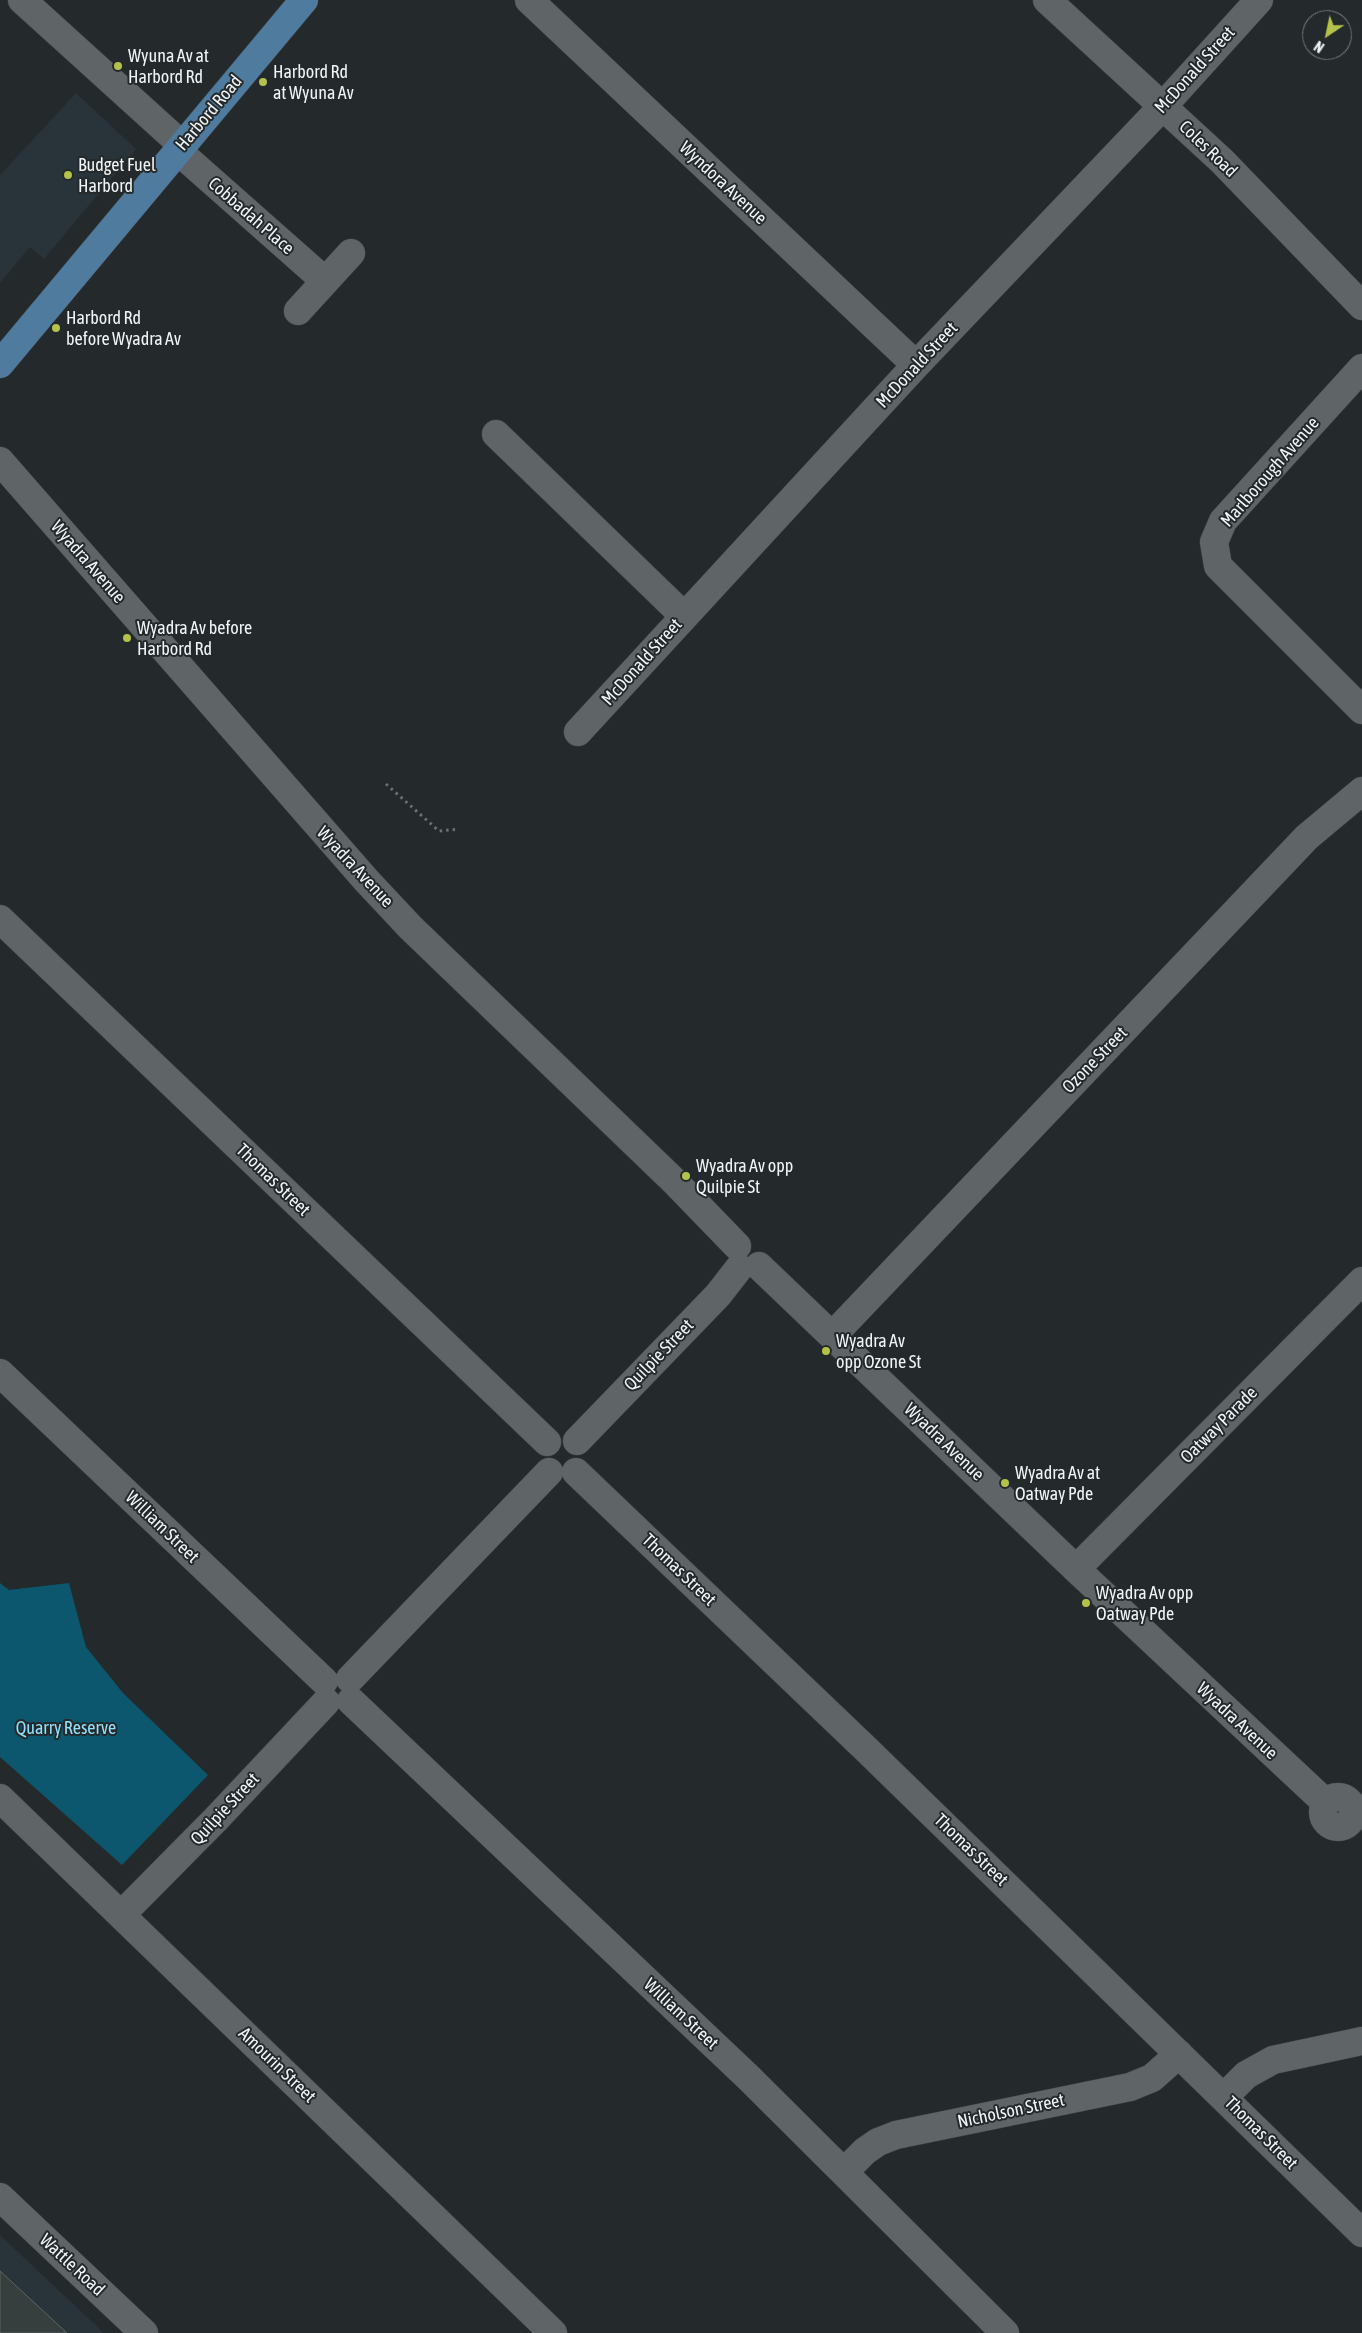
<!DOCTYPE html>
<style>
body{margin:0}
#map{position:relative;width:1362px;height:2333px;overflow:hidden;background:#24292b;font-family:"Asap Condensed",sans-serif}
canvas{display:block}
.north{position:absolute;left:1302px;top:10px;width:50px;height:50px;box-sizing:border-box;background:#24292b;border:1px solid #767a7c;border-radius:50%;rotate:214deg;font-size:14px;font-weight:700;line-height:20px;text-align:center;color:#f0f4f5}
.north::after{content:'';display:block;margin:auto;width:18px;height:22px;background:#b5c249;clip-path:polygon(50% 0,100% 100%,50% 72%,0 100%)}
</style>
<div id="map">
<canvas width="1362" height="2333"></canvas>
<div class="north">N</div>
</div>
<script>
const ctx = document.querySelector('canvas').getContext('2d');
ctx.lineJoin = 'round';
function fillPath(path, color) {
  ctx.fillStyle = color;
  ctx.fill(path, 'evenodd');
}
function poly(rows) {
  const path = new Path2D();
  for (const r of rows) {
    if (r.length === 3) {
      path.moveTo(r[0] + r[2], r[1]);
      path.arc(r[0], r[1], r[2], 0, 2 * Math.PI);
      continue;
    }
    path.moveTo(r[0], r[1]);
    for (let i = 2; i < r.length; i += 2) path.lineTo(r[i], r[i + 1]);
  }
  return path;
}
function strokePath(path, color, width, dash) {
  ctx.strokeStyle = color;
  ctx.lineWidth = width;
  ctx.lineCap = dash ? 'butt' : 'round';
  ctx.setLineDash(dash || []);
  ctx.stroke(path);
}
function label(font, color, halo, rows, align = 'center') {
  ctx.font = font + ' "Asap Condensed",sans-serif';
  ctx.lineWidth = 4;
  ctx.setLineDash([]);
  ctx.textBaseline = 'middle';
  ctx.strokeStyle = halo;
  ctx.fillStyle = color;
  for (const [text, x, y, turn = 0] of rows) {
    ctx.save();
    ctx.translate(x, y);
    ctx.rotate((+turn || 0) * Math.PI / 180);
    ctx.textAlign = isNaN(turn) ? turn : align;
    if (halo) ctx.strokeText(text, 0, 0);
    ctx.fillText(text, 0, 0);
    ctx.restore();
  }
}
const built = poly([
 [76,93,136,149,44,259,30,247,0,283,0,175],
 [0,2235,104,2333,0,2333]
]);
const green = poly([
 [0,1583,9,1590,69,1583,86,1647,123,1693,208,1775,122,1865,0,1757]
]);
const building = poly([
 [0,2271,67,2333,0,2333,0,2271]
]);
const path = poly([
 [386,784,439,831,459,829]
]);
const minor = poly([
 [22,0,182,145],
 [529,0,916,365],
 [1047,0,1222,161,1362,306],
 [178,151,325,281],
 [298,311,351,253],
 [1362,368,1223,521,1214,542,1218,566,1362,710],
 [496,434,684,616],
 [0,461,366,880,410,927,675,1182,737,1246],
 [578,732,916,365,1163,106,1259,0],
 [0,919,547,1442],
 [759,1266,1076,1569,1326,1803],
 [833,1335,1307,837,1362,791],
 [0,1373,324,1681],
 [577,1441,718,1295,739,1268],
 [576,1472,868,1751,1362,2233],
 [1076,1569,1362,1281],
 [350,1679,549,1472],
 [351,1701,749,2078,1005,2333],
 [1338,1812,15],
 [0,1798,553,2333],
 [122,1914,216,1819,326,1702],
 [1224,2097,1246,2075,1273,2060,1362,2041],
 [844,2172,865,2151,878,2142,896,2135,1130,2087,1152,2078,1179,2054],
 [0,2197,144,2333]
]);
const major = poly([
 [0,364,304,0]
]);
const markers = [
 [118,66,5,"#b5c249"],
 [263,82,5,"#b5c249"],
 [68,175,5,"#b5c249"],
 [56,328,5,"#b5c249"],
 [127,638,5,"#b5c249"],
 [686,1176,5,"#b5c249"],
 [826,1351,5,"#b5c249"],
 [1005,1483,5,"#b5c249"],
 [1086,1603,5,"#b5c249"]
];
const poiNames = [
 ["Wyuna Av at",128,56],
 ["Harbord Rd",128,77],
 ["Harbord Rd",273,72],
 ["at Wyuna Av",273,93],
 ["Budget Fuel",78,165],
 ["Harbord",78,186],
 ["Harbord Rd",66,318],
 ["before Wyadra Av",66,339],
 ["Wyadra Av before",137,628],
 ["Harbord Rd",137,649],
 ["Wyadra Av opp",696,1166],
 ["Quilpie St",696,1187],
 ["Wyadra Av",836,1341],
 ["opp Ozone St",836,1362],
 ["Wyadra Av at",1015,1473],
 ["Oatway Pde",1015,1494],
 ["Wyadra Av opp",1096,1593],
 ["Oatway Pde",1096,1614]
];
const streetNames = [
 ["McDonald Street",1195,70,-48],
 ["Harbord Road",209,113,-50],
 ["Coles Road",1208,149,44],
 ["Wyndora Avenue",723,183,43],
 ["Cobbadah Place",251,216,41],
 ["McDonald Street",917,365,-47],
 ["Marlborough Avenue",1270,472,-49],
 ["Wyadra Avenue",88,562,49],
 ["McDonald Street",642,662,-48],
 ["Wyadra Avenue",355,867,47],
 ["Ozone Street",1095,1060,-46],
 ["Thomas Street",273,1180,44],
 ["Quilpie Street",659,1355,-46],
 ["Oatway Parade",1219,1425,-45],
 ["Wyadra Avenue",944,1442,44],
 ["William Street",162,1527,44],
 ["Thomas Street",679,1570,44],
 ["Wyadra Avenue",1237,1721,43],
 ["Quilpie Street",225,1809,-47],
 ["Thomas Street",971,1850,44],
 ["William Street",681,2014,43],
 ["Amourin Street",277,2065,44],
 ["Nicholson Street",1011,2111,-12],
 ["Thomas Street",1261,2133,45],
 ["Wattle Road",72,2265,43]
];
const parkNames = [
 ["Quarry Reserve",66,1728]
];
fillPath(built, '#283439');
fillPath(green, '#0c576d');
fillPath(building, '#373e3e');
strokePath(building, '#5d6464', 1);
strokePath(minor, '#3f4446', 29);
strokePath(major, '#3f4446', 29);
strokePath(path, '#6c7072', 3, [2.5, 4]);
strokePath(minor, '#5f6567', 28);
strokePath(major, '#4e7b9e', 28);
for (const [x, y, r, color] of markers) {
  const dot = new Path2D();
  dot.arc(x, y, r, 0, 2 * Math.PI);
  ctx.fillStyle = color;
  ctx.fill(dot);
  strokePath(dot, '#24292b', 2);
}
label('18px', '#f0f4f5', '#24292b', poiNames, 'left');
label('18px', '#f0f4f5', '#24292b', streetNames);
label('18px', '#92e0fd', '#24292b', parkNames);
</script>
